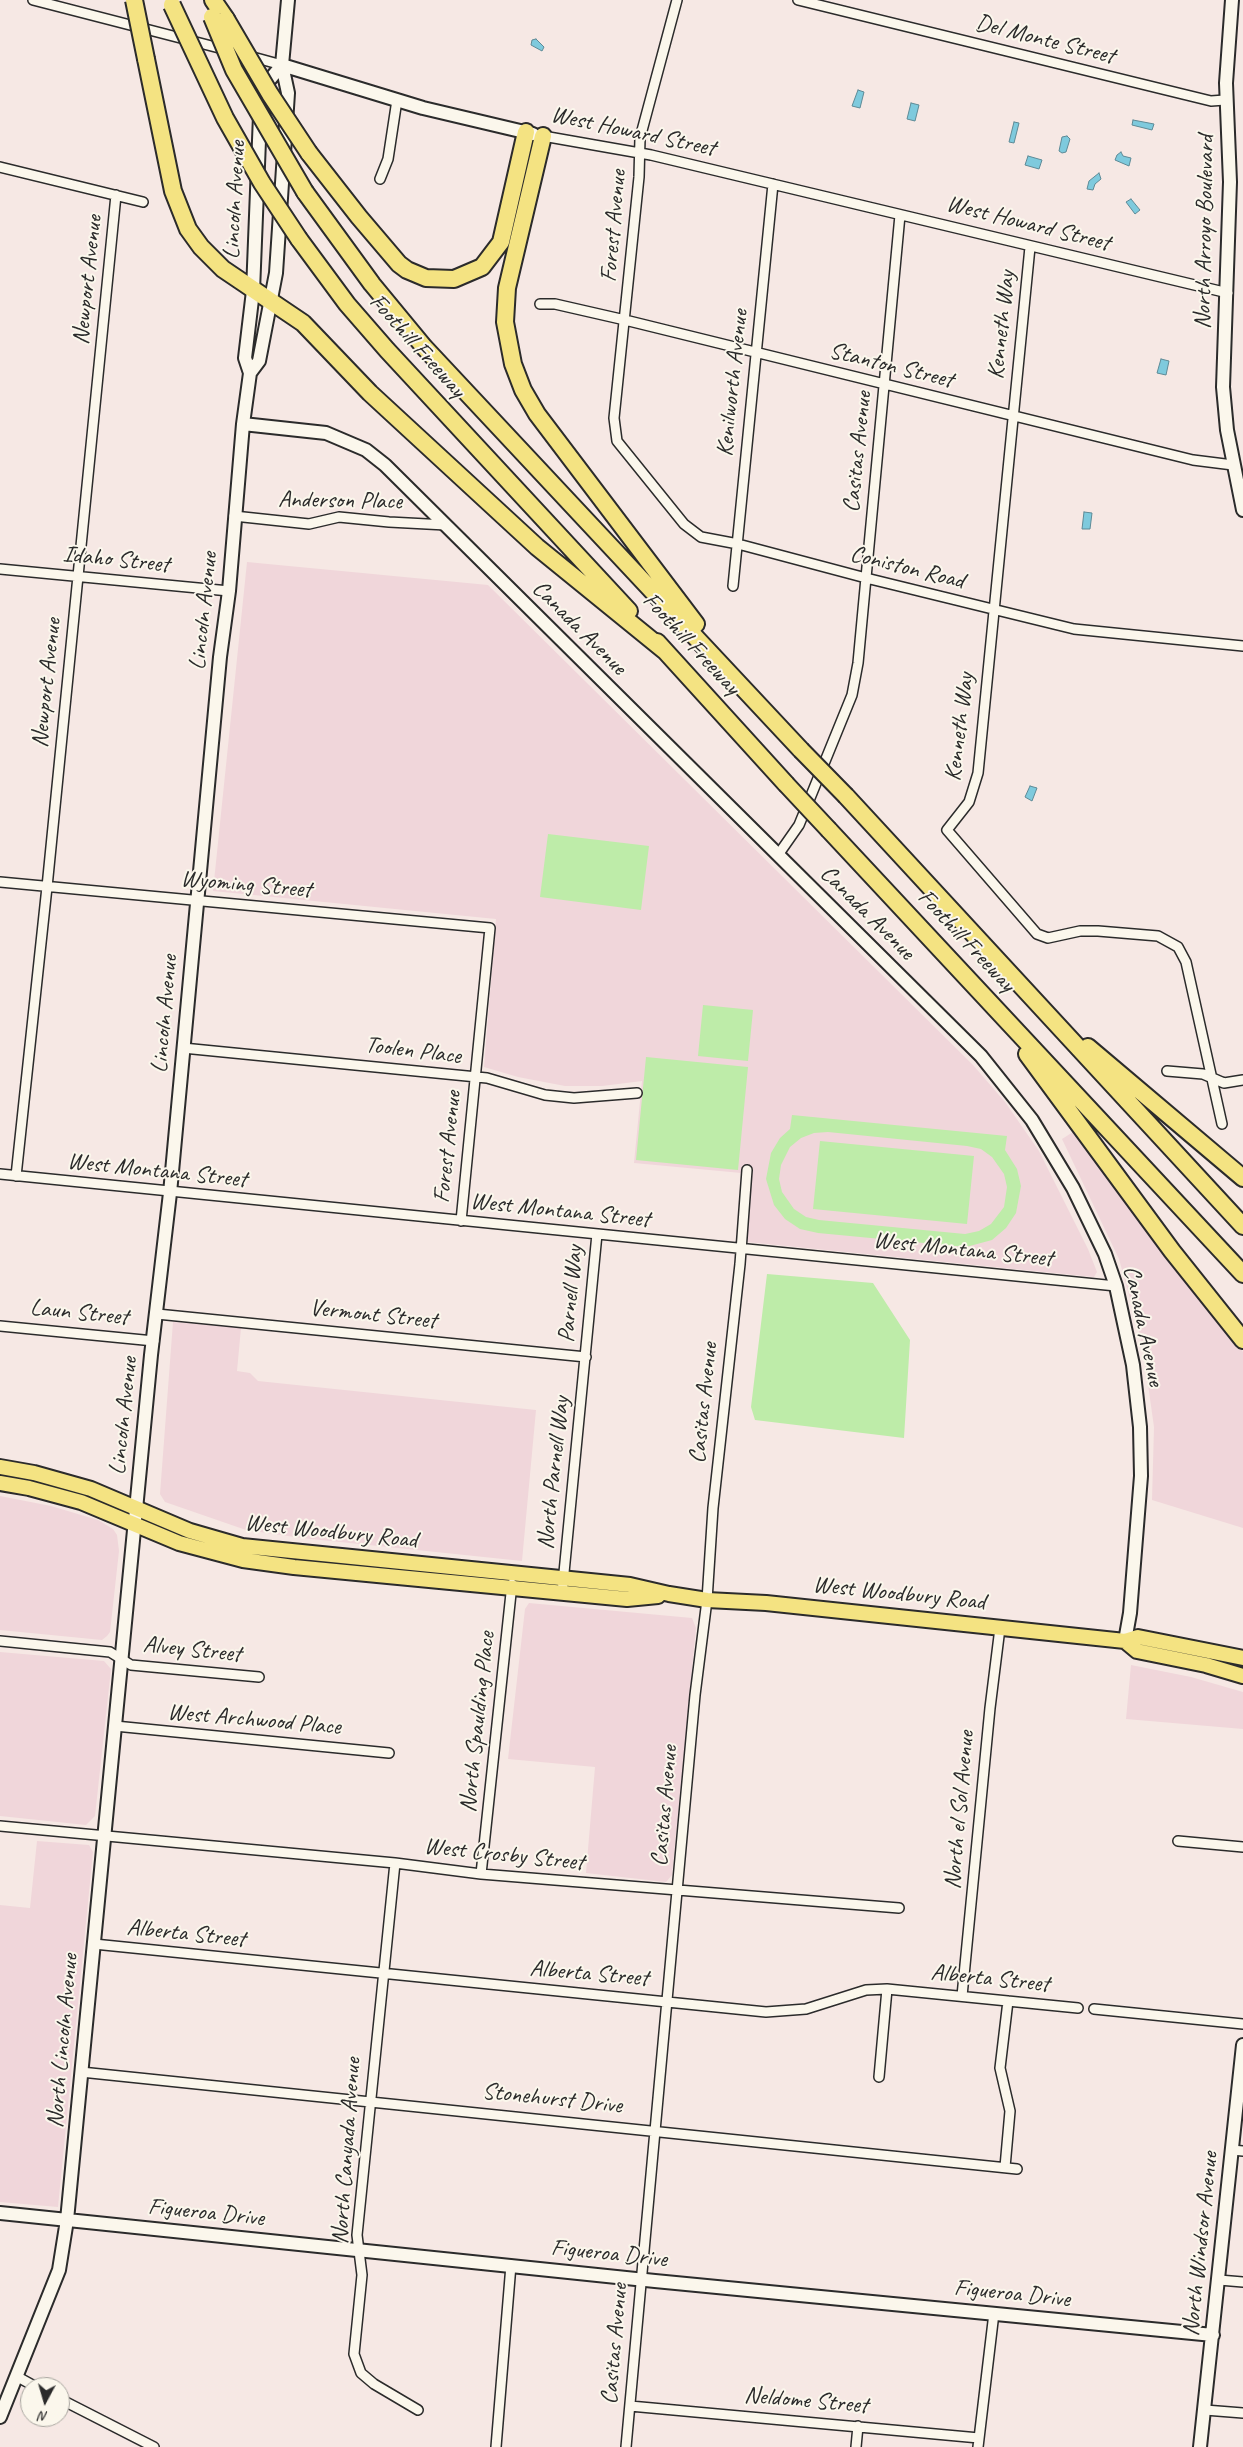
<!DOCTYPE html>
<style>
body{margin:0}
#map{position:relative;width:1243px;height:2447px;overflow:hidden;background:#f6e8e4;font-family:Caveat,sans-serif}
canvas{display:block}
.north{position:absolute;left:20px;top:2377px;width:50px;height:50px;box-sizing:border-box;background:#fbf7ec;border:1px solid #a8a59f;border-radius:50%;rotate:186deg;font-size:14px;font-weight:700;line-height:20px;text-align:center;color:#2b2b2b}
.north::after{content:'';display:block;margin:auto;width:18px;height:22px;background:#2b2b2b;clip-path:polygon(50% 0,100% 100%,50% 72%,0 100%)}
</style>
<div id="map">
<canvas width="1243" height="2447"></canvas>
<div class="north">N</div>
</div>
<script>
const ctx = document.querySelector('canvas').getContext('2d');
ctx.lineJoin = 'round';
function fillPath(path, color) {
  ctx.fillStyle = color;
  ctx.fill(path, 'evenodd');
}
function poly(rows) {
  const path = new Path2D();
  for (const r of rows) {
    path.moveTo(r[0], r[1]);
    for (let i = 2; i < r.length; i += 2) path.lineTo(r[i], r[i + 1]);
  }
  return path;
}
function strokePath(path, color, width, dash) {
  ctx.strokeStyle = color;
  ctx.lineWidth = width;
  ctx.lineCap = dash ? 'butt' : 'round';
  ctx.setLineDash(dash || []);
  ctx.stroke(path);
}
function label(font, color, halo, rows, align = 'center') {
  ctx.font = font + ' Caveat,sans-serif';
  ctx.lineWidth = 4;
  ctx.setLineDash([]);
  ctx.textBaseline = 'middle';
  ctx.strokeStyle = halo;
  ctx.fillStyle = color;
  for (const [text, x, y, turn = 0] of rows) {
    ctx.save();
    ctx.translate(x, y);
    ctx.rotate((+turn || 0) * Math.PI / 180);
    ctx.textAlign = isNaN(turn) ? turn : align;
    if (halo) ctx.strokeText(text, 0, 0);
    ctx.fillText(text, 0, 0);
    ctx.restore();
  }
}
const built = poly([
 [247,562,488,585,973,1065,1005,1102,1039,1151,1088,1249,1097,1272,1094,1277,747,1242,752,1174,634,1163,642,1081,602,1086,565,1086,518,1077,484,1067,496,919,213,891],
 [1073,1132,1243,1352,1243,1528,1152,1500,1154,1427,1142,1342,1119,1259,1062,1139],
 [173,1322,241,1328,237,1371,250,1373,258,1381,536,1410,522,1561,302,1538,246,1530,165,1502,160,1494],
 [0,1496,51,1506,98,1520,113,1529,117,1535,119,1551,110,1632,107,1636,102,1640,0,1630],
 [529,1603,692,1618,696,1628,672,1875,666,1882,586,1873,595,1767,508,1759,525,1609],
 [0,1652,104,1661,111,1669,95,1816,86,1825,0,1816],
 [1131,1665,1191,1677,1243,1692,1243,1729,1126,1719],
 [37,1841,89,1845,93,1852,58,2207,0,2202,0,1905,30,1908]
]);
const green = poly([
 [548,834,649,846,641,910,540,897],
 [703,1005,753,1010,748,1061,698,1056],
 [646,1057,748,1067,738,1170,636,1160],
 [792,1115,1007,1136,1005,1150,1017,1169,1021,1186,1016,1213,1006,1228,992,1240,966,1247,818,1233,800,1229,785,1219,774,1205,766,1179,771,1153,780,1138,790,1129],
 [828,1132,967,1146,981,1149,992,1157,1004,1174,1007,1187,1004,1207,991,1224,979,1231,965,1234,819,1220,806,1217,794,1209,782,1192,779,1179,781,1165,790,1147,801,1138,814,1133],
 [820,1141,974,1156,967,1224,813,1209],
 [767,1274,873,1283,910,1340,904,1438,755,1420,751,1407]
]);
const water = poly([
 [536,39,544,47,542,51,531,45,532,40,536,39],
 [858,90,864,92,860,108,852,106,858,90],
 [911,103,919,105,915,121,907,119,911,103],
 [1133,120,1154,124,1152,130,1132,125,1133,120],
 [1014,122,1019,123,1014,143,1009,142,1014,122],
 [1067,136,1070,139,1066,152,1062,153,1059,151,1062,137,1067,136],
 [1121,152,1123,156,1131,158,1129,166,1115,160,1117,155,1121,152],
 [1028,156,1042,160,1039,169,1025,165,1028,156],
 [1099,173,1101,179,1095,184,1093,190,1087,189,1089,181,1099,173],
 [1131,199,1140,210,1135,214,1126,202,1131,199],
 [1161,359,1169,361,1166,375,1157,373,1161,359],
 [1084,512,1092,513,1090,529,1082,529,1084,512],
 [1030,786,1037,788,1032,801,1025,797,1030,786]
]);
const street = poly([
 [33,0,227,50],
 [677,0,640,138,639,177,614,418,617,441,684,524,701,537,738,544,866,578,1074,629,1243,646],
 [798,0,1211,101,1225,100],
 [249,56,282,65],
 [543,136,651,155,1228,293],
 [0,167,143,202],
 [380,179,388,159,397,100],
 [1030,247,978,773,969,802,947,830,1037,934,1048,938,1080,931,1098,931,1158,936,1178,947,1186,962,1222,1124],
 [540,304,555,304,625,320,1193,460,1233,465],
 [234,516,309,524,339,517,389,522,446,525],
 [0,569,229,591],
 [733,586,773,184],
 [778,855,799,825,852,695,858,663,900,215],
 [0,882,490,928,461,1221],
 [183,1048,487,1078,545,1095,574,1098,637,1093],
 [1167,1071,1203,1074,1224,1083,1243,1080],
 [0,1174,1116,1286],
 [16,1176,47,887,116,195],
 [157,1314,586,1357],
 [0,1326,154,1341],
 [562,1593,597,1234],
 [0,1641,110,1652,131,1665,259,1677],
 [115,1726,389,1753],
 [0,1826,395,1863,481,1874,899,1908],
 [1178,1841,1243,1847],
 [395,1863,357,2235,362,2275,354,2354,361,2373,374,2384,418,2410],
 [481,1874,512,1584],
 [94,1944,766,2012,806,2009,866,1990,887,1989,1078,2008],
 [962,1996,990,1708,1000,1628],
 [1094,2009,1243,2024],
 [81,2072,1017,2169],
 [879,2077,887,1989],
 [1232,2150,1243,2151],
 [1005,2167,1010,2111,1000,2068,1008,2001],
 [1219,2280,1243,2282],
 [16,2376,36,2387],
 [60,2399,154,2447],
 [630,2406,979,2438],
 [1205,2410,1243,2413],
 [496,2447,511,2265],
 [626,2447,695,1695,707,1600,713,1508,740,1264,747,1170],
 [856,2447,858,2426],
 [978,2447,994,2313]
]);
const secondary = poly([
 [1232,0,1226,83,1230,182,1223,387,1227,430,1243,510],
 [282,65,423,108,533,134],
 [250,373,245,358,253,291,261,90,282,65],
 [243,424,326,433,366,450,385,465,981,1056,1032,1120,1073,1188,1105,1254,1116,1286,1133,1365,1140,1427,1141,1476,1130,1613,1125,1641],
 [0,2213,655,2281,1213,2335],
 [0,2417,59,2270,67,2220,151,1355,170,1193,220,657,229,591,243,424,250,373,259,361,276,273,288,93,282,65,288,0],
 [1200,2447,1243,2045]
]);
const primary = poly([
 [0,1467,34,1473,91,1489,190,1531,242,1546,630,1585,669,1594,707,1600,766,1603,1125,1641,1138,1637,1243,1658],
 [0,1483,29,1488,81,1502,179,1543,243,1560,294,1567,627,1599,658,1596],
 [1125,1641,1137,1651,1206,1665,1243,1676]
]);
const highway = poly([
 [213,0,226,19],
 [146,59,173,191,188,229,201,247,223,269,303,323,370,393,537,547,665,651],
 [543,136,507,288,505,322,513,364,523,390,537,414,696,624],
 [309,153,359,217,399,264,407,270,426,278,454,279,482,267,501,242,526,132],
 [305,192,372,284,424,347,801,750],
 [299,239,347,304,387,350,629,611],
 [657,642,786,784],
 [846,796,1243,1226],
 [829,830,1243,1274],
 [1088,1047,1243,1178],
 [1027,1054,1172,1251,1243,1340]
]);
const highwayBridge = poly([
 [134,0,146,59],
 [172,5,225,118,262,183,299,239],
 [212,17,234,70,305,192],
 [226,19,270,94,309,153],
 [801,750,846,796],
 [786,784,829,830]
]);
const streetNames = [
 ["Del Monte Street",1045,40,14],
 ["West Howard Street",633,132,12],
 ["Lincoln Avenue",235,200,-87],
 ["West Howard Street",1028,224,14],
 ["Forest Avenue",614,226,-85],
 ["North Arroyo Boulevard",1205,232,-89],
 ["Newport Avenue",88,280,-84],
 ["Kenneth Way",1002,325,-84],
 ["Foothill Freeway",417,346,48],
 ["Stanton Street",891,366,14],
 ["Kenilworth Avenue",733,383,-84],
 ["Casitas Avenue",858,452,-84],
 ["Anderson Place",340,501,1],
 ["Idaho Street",116,560,6],
 ["Coniston Road",907,568,14],
 ["Lincoln Avenue",204,611,-84],
 ["Canada Avenue",579,628,45],
 ["Foothill Freeway",691,644,47],
 ["Newport Avenue",47,683,-84],
 ["Kenneth Way",960,727,-83],
 ["Wyoming Street",246,885,5],
 ["Canada Avenue",867,913,45],
 ["Foothill Freeway",966,941,47],
 ["Lincoln Avenue",165,1014,-85],
 ["Toolen Place",413,1051,7],
 ["Forest Avenue",448,1147,-84],
 ["West Montana Street",157,1171,6],
 ["West Montana Street",560,1211,6],
 ["West Montana Street",963,1250,6],
 ["Parnell Way",571,1294,-85],
 ["Laun Street",79,1313,6],
 ["Vermont Street",373,1315,6],
 ["Canada Avenue",1143,1326,78],
 ["Casitas Avenue",704,1403,-84],
 ["Lincoln Avenue",124,1416,-84],
 ["North Parnell Way",554,1473,-84],
 ["West Woodbury Road",331,1532,6],
 ["West Woodbury Road",899,1594,6],
 ["Alvey Street",192,1650,6],
 ["West Archwood Place",254,1720,5],
 ["North Spaulding Place",478,1722,-84],
 ["Casitas Avenue",665,1806,-85],
 ["North el Sol Avenue",960,1810,-85],
 ["West Crosby Street",504,1855,6],
 ["Alberta Street",186,1934,6],
 ["Alberta Street",589,1974,5],
 ["Alberta Street",990,1979,6],
 ["North Lincoln Avenue",63,2041,-85],
 ["Stonehurst Drive",552,2099,6],
 ["North Canyada Avenue",347,2151,-86],
 ["Figueroa Drive",206,2213,6],
 ["North Windsor Avenue",1201,2244,-84],
 ["Figueroa Drive",609,2254,6],
 ["Figueroa Drive",1012,2294,6],
 ["Casitas Avenue",615,2344,-85],
 ["Neldome Street",806,2401,5]
];
fillPath(built, '#f0d6da');
fillPath(green, '#beeca9');
fillPath(water, '#7ecadd');
strokePath(water, '#5d8a96', 1);
strokePath(street, '#2b2b2b', 12);
strokePath(secondary, '#2b2b2b', 16);
strokePath(primary, '#2b2b2b', 18);
strokePath(highway, '#2b2b2b', 20);
strokePath(street, '#fbf7ec', 9);
strokePath(secondary, '#fbf7ec', 12);
strokePath(primary, '#f4e382', 14);
strokePath(highway, '#f4e382', 16);
strokePath(highwayBridge, '#2b2b2b', 20, []);
strokePath(highwayBridge, '#f4e382', 16);
label('24px', '#2b2b2b', '#fbf7ec', streetNames);
</script>
